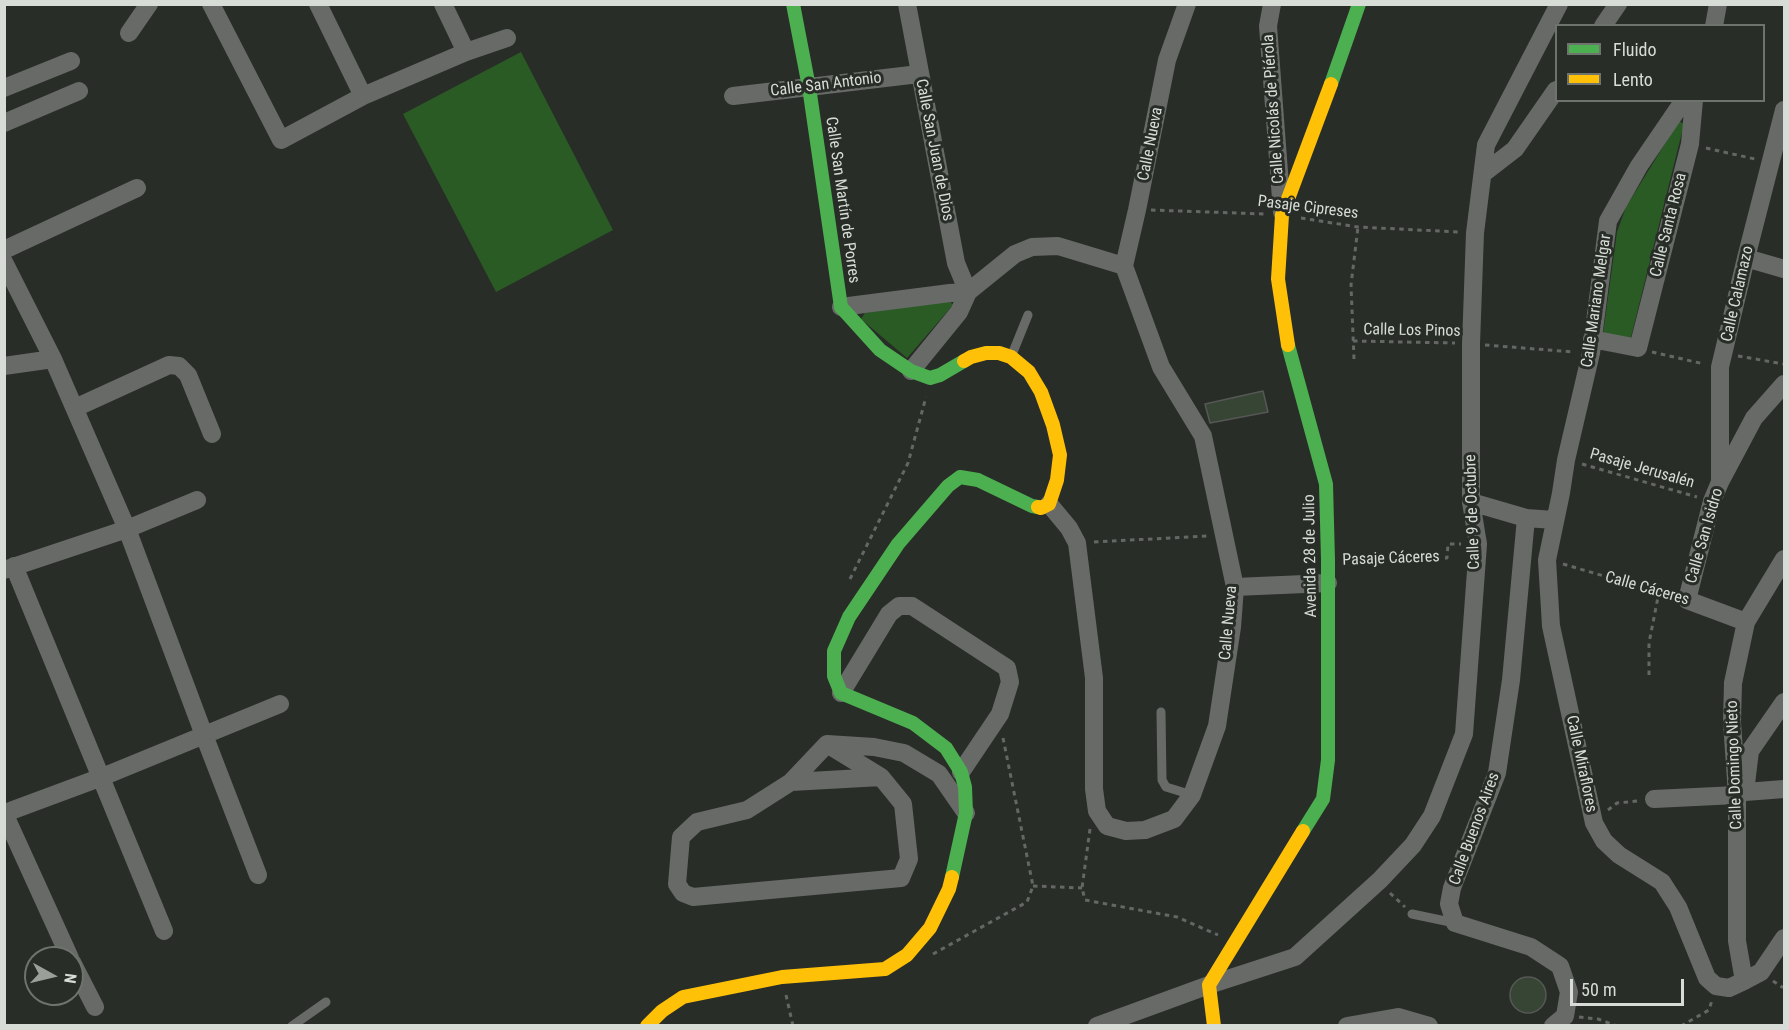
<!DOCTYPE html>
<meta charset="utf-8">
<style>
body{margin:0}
#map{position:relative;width:1789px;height:1030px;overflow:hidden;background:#292d28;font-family:"Roboto Condensed",sans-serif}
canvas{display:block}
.frame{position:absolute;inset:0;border:6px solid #d7dcd7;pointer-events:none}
.legend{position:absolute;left:1555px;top:24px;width:210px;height:78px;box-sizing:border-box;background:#282e27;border:2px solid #6e746d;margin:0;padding:8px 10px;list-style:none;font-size:18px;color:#d7dcd7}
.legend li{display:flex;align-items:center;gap:12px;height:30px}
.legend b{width:30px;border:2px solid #6e746d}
.north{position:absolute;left:24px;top:946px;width:60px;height:60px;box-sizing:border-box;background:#282e27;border:2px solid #6e746d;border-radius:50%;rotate:98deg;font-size:16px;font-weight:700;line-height:24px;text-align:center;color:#d7dcd7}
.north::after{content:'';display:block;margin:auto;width:21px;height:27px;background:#9a9f9a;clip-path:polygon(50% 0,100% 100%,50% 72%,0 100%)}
.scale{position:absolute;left:1570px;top:979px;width:114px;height:27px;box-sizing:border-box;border:3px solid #d7dcd7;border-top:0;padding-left:8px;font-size:18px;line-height:21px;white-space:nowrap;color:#d7dcd7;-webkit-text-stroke:4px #282e27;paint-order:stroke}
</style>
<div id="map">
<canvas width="1789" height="1030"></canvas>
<div class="frame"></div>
<ul class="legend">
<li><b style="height:8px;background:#4caf50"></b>Fluido</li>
<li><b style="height:8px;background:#ffc107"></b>Lento</li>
</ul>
<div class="north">N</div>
<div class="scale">50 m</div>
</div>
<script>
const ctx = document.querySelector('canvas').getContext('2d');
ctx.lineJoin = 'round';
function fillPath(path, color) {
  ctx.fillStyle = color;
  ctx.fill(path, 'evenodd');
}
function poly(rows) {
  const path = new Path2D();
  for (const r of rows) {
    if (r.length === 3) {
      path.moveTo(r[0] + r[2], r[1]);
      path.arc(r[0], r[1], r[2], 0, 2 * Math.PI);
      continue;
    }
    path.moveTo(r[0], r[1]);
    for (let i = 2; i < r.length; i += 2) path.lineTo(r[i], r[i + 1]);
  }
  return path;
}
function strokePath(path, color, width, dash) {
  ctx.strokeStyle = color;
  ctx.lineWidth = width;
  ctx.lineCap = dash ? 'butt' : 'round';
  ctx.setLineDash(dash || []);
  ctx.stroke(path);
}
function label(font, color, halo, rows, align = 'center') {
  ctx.font = font + ' "Roboto Condensed",sans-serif';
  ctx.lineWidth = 6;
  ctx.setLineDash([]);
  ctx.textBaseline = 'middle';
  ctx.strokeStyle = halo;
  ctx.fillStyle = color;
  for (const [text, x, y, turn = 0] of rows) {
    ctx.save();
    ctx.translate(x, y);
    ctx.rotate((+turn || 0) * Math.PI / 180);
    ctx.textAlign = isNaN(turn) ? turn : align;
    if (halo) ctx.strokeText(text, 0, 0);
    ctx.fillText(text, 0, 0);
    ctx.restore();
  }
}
const green = poly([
 [521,52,613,230,496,292,403,114],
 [1679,121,1684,124,1630,341,1603,334,1617,232,1626,207],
 [950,301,953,305,907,358,861,319,865,313]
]);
const building = poly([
 [1263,391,1268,412,1210,423,1205,404,1263,391],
 [1528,995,18]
]);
const path = poly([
 [1706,148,1755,159],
 [1151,210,1265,214],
 [1301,218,1358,227,1459,232],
 [1353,341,1455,343],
 [1485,345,1574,352],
 [1652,352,1704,364],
 [1738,356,1784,364],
 [1354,359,1351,285,1358,227],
 [1582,464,1697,497],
 [1094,542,1207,536],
 [1346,560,1447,558,1448,544,1461,544],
 [1563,564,1672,596],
 [850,579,908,463,926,397],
 [1649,675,1649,643,1659,592],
 [1003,738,1033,886],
 [1608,810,1617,803,1638,801],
 [1090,829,1082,888,1085,900,1177,917,1218,935],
 [1033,886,1082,888],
 [1390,893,1405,907],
 [933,954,1027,902,1033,886],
 [1773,981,1782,987,1784,987],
 [786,995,793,1026],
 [1579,1017,1598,1019,1617,1026],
 [1681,1026,1709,1010,1712,1000]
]);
const lane = poly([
 [1011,357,1028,315],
 [1161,712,1162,780,1166,787,1192,795],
 [1412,914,1455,923],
 [292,1026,326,1002]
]);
const street = poly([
 [211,4,281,140,363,96,466,52,507,38],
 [318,4,363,96],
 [443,4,466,52],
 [1272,4,1268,26,1282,212],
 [1603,26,1618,4],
 [1714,26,1718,4],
 [129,33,149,4],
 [4,88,71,61],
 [733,96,919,74],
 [1684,100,1639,166,1608,221,1591,353,1566,460,1561,493,1547,560,1551,626,1594,823,1604,841,1619,855,1662,882,1678,907,1707,978,1716,986,1729,988,1744,981,1761,972,1784,938],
 [4,123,79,91],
 [1484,173,1515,149,1556,90],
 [4,250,137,188],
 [1746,258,1784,269],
 [4,262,53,359,127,529,204,735,258,875],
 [841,307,950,293,968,292,956,263,907,4],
 [1592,339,1638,348,1690,144,1694,100],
 [4,366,53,359],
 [911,371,959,312,968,292,1015,254,1032,247,1058,246,1124,266],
 [75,408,169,365,179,366,188,375,212,434],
 [1720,482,1720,367,1746,258,1784,110],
 [1471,502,1526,518,1554,520],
 [1049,504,1069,528,1077,543,1094,678,1094,789,1097,811,1107,826,1126,831,1145,830,1174,819,1192,795,1217,726,1232,627,1235,587,1203,436,1161,367,1124,266,1137,210,1167,60,1187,4],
 [1526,518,1511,680,1497,773,1452,888,1449,904,1455,923,1531,947,1560,966,1569,992,1565,1016,1553,1026],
 [14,566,164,931],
 [4,570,127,529,197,500],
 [1235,587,1328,583],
 [1746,622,1687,600,1712,501,1720,482,1754,418,1784,384],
 [841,693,889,614,899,606,912,606,1007,668,1010,682,1000,714,961,772],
 [827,744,881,777,903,804,909,859,901,878,693,897,683,893,677,884,681,837,697,822,747,810,791,782,827,744,874,747,904,753,939,774,966,813],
 [791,782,881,777],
 [1745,792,1784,789],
 [1654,799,1737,795,1745,792,1750,751,1784,702],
 [4,813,70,958],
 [5,813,102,777,280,704],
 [72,962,95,1007],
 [1744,981,1737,941,1737,795,1732,722,1733,683,1746,622,1784,559],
 [1097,1026,1209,985,1295,957,1380,880,1413,845,1432,816,1464,734,1478,544,1471,502,1471,344,1475,233,1486,145,1559,4],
 [1347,1026,1398,1017,1429,1026]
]);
const fast = poly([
 [793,4,809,87,841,307,880,350,911,371,930,378,940,375,964,361],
 [1331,84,1359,4],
 [1288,345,1326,484,1328,560,1328,760,1323,799,1303,831],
 [952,877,966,813,965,787,961,772,946,748,913,723,841,693,834,676,834,651,849,617,898,544,948,486,960,477,978,480,1032,506,1038,507]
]);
const slow = poly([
 [1288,345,1278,279,1282,215,1331,84],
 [964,361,971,357,986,353,999,353,1011,357,1029,372,1041,392,1053,425,1060,455,1057,480,1049,504,1041,508,1038,507],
 [647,1026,662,1011,683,997,782,977,885,969,907,955,930,928,949,889,952,877],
 [1214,1026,1209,985,1303,831]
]);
const streetNames = [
 ["Calle San Antonio",826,85,-7],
 ["Calle Nicolás de Piérola",1274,109,-94],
 ["Calle Nueva",1151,144,-79],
 ["Calle San Juan de Dios",934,150,79],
 ["Calle San Martín de Porres",842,200,82],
 ["Pasaje Cipreses",1308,208,7],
 ["Calle Santa Rosa",1669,225,-76],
 ["Calle Calamazo",1738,294,-77],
 ["Calle Mariano Melgar",1597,301,-82],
 ["Calle Los Pinos",1412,331,1],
 ["Pasaje Jerusalén",1642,469,16],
 ["Calle 9 de Octubre",1473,512,-92],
 ["Calle San Isidro",1705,536,-74],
 ["Avenida 28 de Julio",1311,556,-91],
 ["Pasaje Cáceres",1391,559,-2],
 ["Calle Cáceres",1647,589,16],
 ["Calle Nueva",1229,623,-85],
 ["Calle Miraflores",1581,764,78],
 ["Calle Domingo Nieto",1735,765,-92],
 ["Calle Buenos Aires",1475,829,-70]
];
fillPath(green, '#2b5b25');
fillPath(building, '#374534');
strokePath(building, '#565855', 1.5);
strokePath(path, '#656765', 3, [4.5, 4.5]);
strokePath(lane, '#686a68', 9);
strokePath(street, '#686a68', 18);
strokePath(fast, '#4caf50', 14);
strokePath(slow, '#ffc107', 14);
label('16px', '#d7dcd7', '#282e27', streetNames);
</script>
